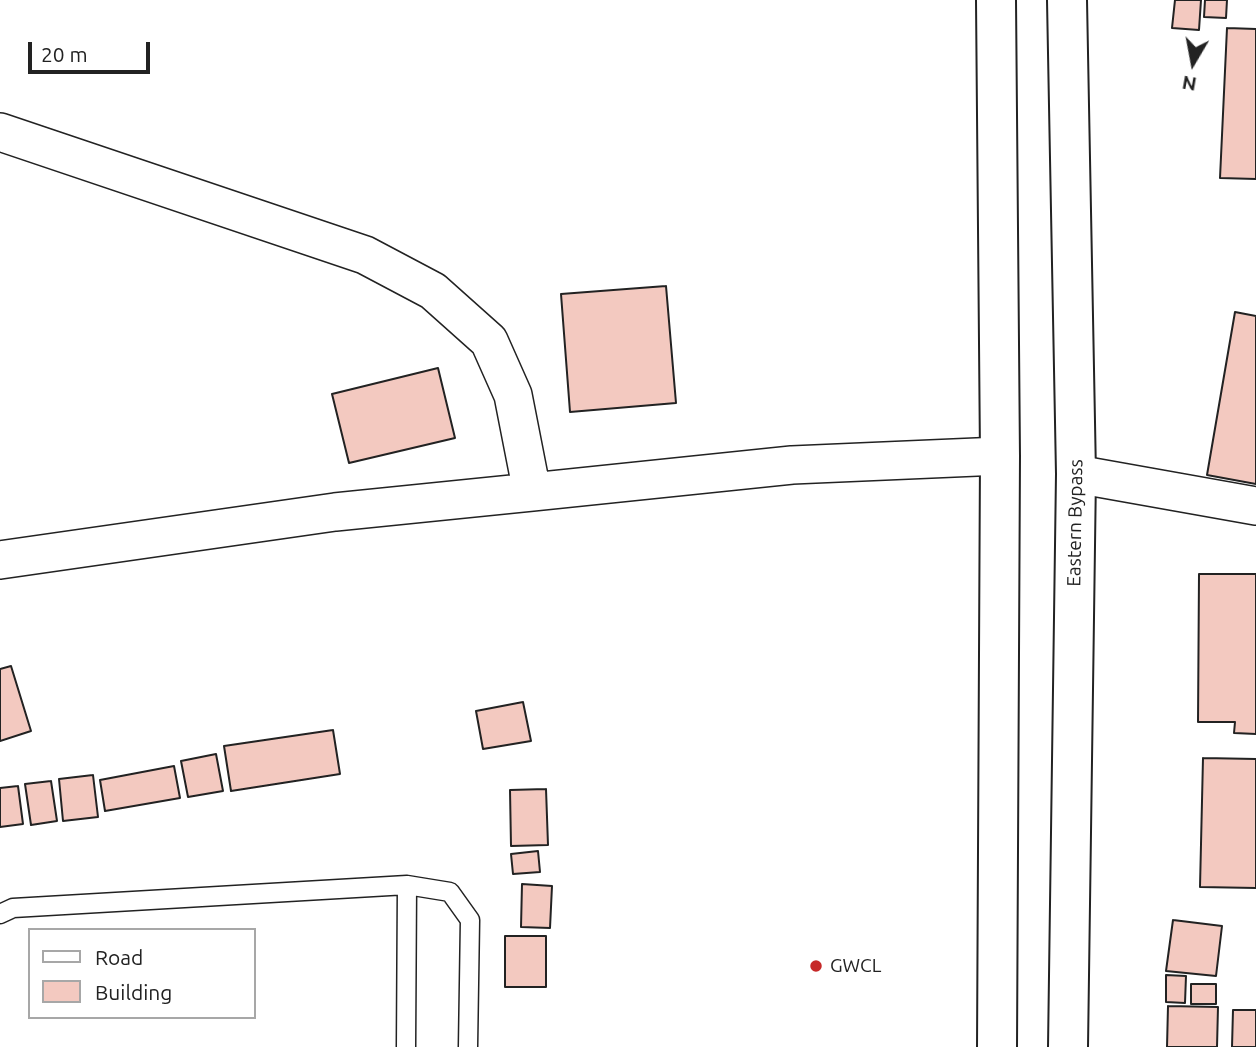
<!DOCTYPE html>
<style>
body{margin:0}
#map{position:relative;width:1256px;height:1047px;overflow:hidden;background:#fff;font-family:Ubuntu,sans-serif}
canvas{display:block}
.legend{position:absolute;left:28px;top:928px;width:228px;height:91px;box-sizing:border-box;background:#fff;border:2px solid #a7a7a7;margin:0;padding:9px 12px;list-style:none;font-size:21px;color:#222}
.legend li{display:flex;align-items:center;gap:14px;height:35px}
.legend b{width:35px;border:2px solid #a7a7a7}
.north{position:absolute;left:1158px;top:28px;width:70px;height:70px;-webkit-text-stroke:5px #fff;paint-order:stroke;rotate:190deg;font-size:19px;font-weight:700;line-height:28px;text-align:center;color:#222}
.north::after{content:'';display:block;margin:auto;width:24px;height:32px;background:#222;clip-path:polygon(50% 0,100% 100%,50% 72%,0 100%)}
.scale{position:absolute;left:28px;top:42px;width:122px;height:32px;box-sizing:border-box;border:4px solid #222;border-top:0;padding-left:9px;font-size:21px;line-height:24px;white-space:nowrap;color:#222;-webkit-text-stroke:5px #fff;paint-order:stroke}
</style>
<div id="map">
<canvas width="1256" height="1047"></canvas>
<ul class="legend">
<li><b style="height:9px;background:#fff"></b>Road</li>
<li><b style="height:19px;background:#f3c9c0"></b>Building</li>
</ul>
<div class="north">N</div>
<div class="scale">20 m</div>
</div>
<script>
const ctx = document.querySelector('canvas').getContext('2d');
ctx.lineJoin = 'round';
function fillPath(path, color) {
  ctx.fillStyle = color;
  ctx.fill(path, 'evenodd');
}
function poly(rows) {
  const path = new Path2D();
  for (const r of rows) {
    path.moveTo(r[0], r[1]);
    for (let i = 2; i < r.length; i += 2) path.lineTo(r[i], r[i + 1]);
  }
  return path;
}
function strokePath(path, color, width, dash) {
  ctx.strokeStyle = color;
  ctx.lineWidth = width;
  ctx.lineCap = dash ? 'butt' : 'round';
  ctx.setLineDash(dash || []);
  ctx.stroke(path);
}
function label(font, color, halo, rows, align = 'center') {
  ctx.font = font + ' Ubuntu,sans-serif';
  ctx.lineWidth = 5;
  ctx.setLineDash([]);
  ctx.textBaseline = 'middle';
  ctx.strokeStyle = halo;
  ctx.fillStyle = color;
  for (const [text, x, y, turn = 0] of rows) {
    ctx.save();
    ctx.translate(x, y);
    ctx.rotate((+turn || 0) * Math.PI / 180);
    ctx.textAlign = isNaN(turn) ? turn : align;
    if (halo) ctx.strokeText(text, 0, 0);
    ctx.fillText(text, 0, 0);
    ctx.restore();
  }
}
const building = poly([
 [1175,0,1201,0,1199,30,1172,28,1175,0],
 [1205,0,1227,0,1226,18,1204,17,1205,0],
 [1227,28,1256,29,1256,179,1220,178,1227,28],
 [666,286,676,403,570,412,561,294,666,286],
 [1235,312,1256,316,1256,484,1207,475,1235,312],
 [438,368,455,438,349,463,332,394,438,368],
 [1199,574,1256,574,1256,734,1234,733,1235,722,1198,722,1199,574],
 [11,666,31,731,0,741,0,669,11,666],
 [523,702,531,741,483,749,476,711,523,702],
 [333,730,340,774,231,791,224,746,333,730],
 [216,754,223,791,188,797,181,761,216,754],
 [1203,758,1256,759,1256,888,1200,887,1203,758],
 [174,766,180,798,105,811,100,780,174,766],
 [93,775,98,817,63,821,59,779,93,775],
 [51,781,57,821,31,825,25,784,51,781],
 [18,786,23,824,0,827,0,788,18,786],
 [546,789,548,845,511,846,510,790,546,789],
 [538,851,540,872,513,874,511,854,538,851],
 [522,884,552,886,550,928,521,927,522,884],
 [1173,920,1222,926,1216,976,1166,971,1173,920],
 [505,936,546,936,546,987,505,987,505,936],
 [1166,975,1186,976,1185,1003,1166,1002,1166,975],
 [1191,984,1216,984,1216,1004,1191,1004,1191,984],
 [1168,1006,1218,1007,1217,1047,1167,1047,1168,1006],
 [1233,1010,1256,1010,1256,1047,1232,1047,1233,1010]
]);
const service = poly([
 [0,914,13,908,407,885,450,892,470,920,468,1047],
 [406,1047,407,885]
]);
const minor = poly([
 [0,132,365,255,433,291,489,341,513,395,532,492],
 [1076,474,1256,506],
 [0,560,335,512,532,492,792,465,1000,456]
]);
const trunk = poly([
 [996,0,1000,456,997,1047],
 [1067,0,1076,474,1068,1047]
]);
const markers = [
 [816,966,7,"#c62828"]
];
const streetNames = [
 ["Eastern Bypass",1075,523,-89]
];
const poiNames = [
 ["GWCL",830,966]
];
fillPath(building, '#f3c9c0');
strokePath(building, '#222', 2);
strokePath(service, '#222', 21);
strokePath(minor, '#222', 40);
strokePath(trunk, '#222', 42);
strokePath(service, '#fff', 18);
strokePath(minor, '#fff', 37);
strokePath(trunk, '#fff', 38);
for (const [x, y, r, color] of markers) {
  const dot = new Path2D();
  dot.arc(x, y, r, 0, 2 * Math.PI);
  ctx.fillStyle = color;
  ctx.fill(dot);
  strokePath(dot, '#fff', 2.5);
}
label('19px', '#222', '#fff', streetNames);
label('19px', '#222', '#fff', poiNames, 'left');
</script>
